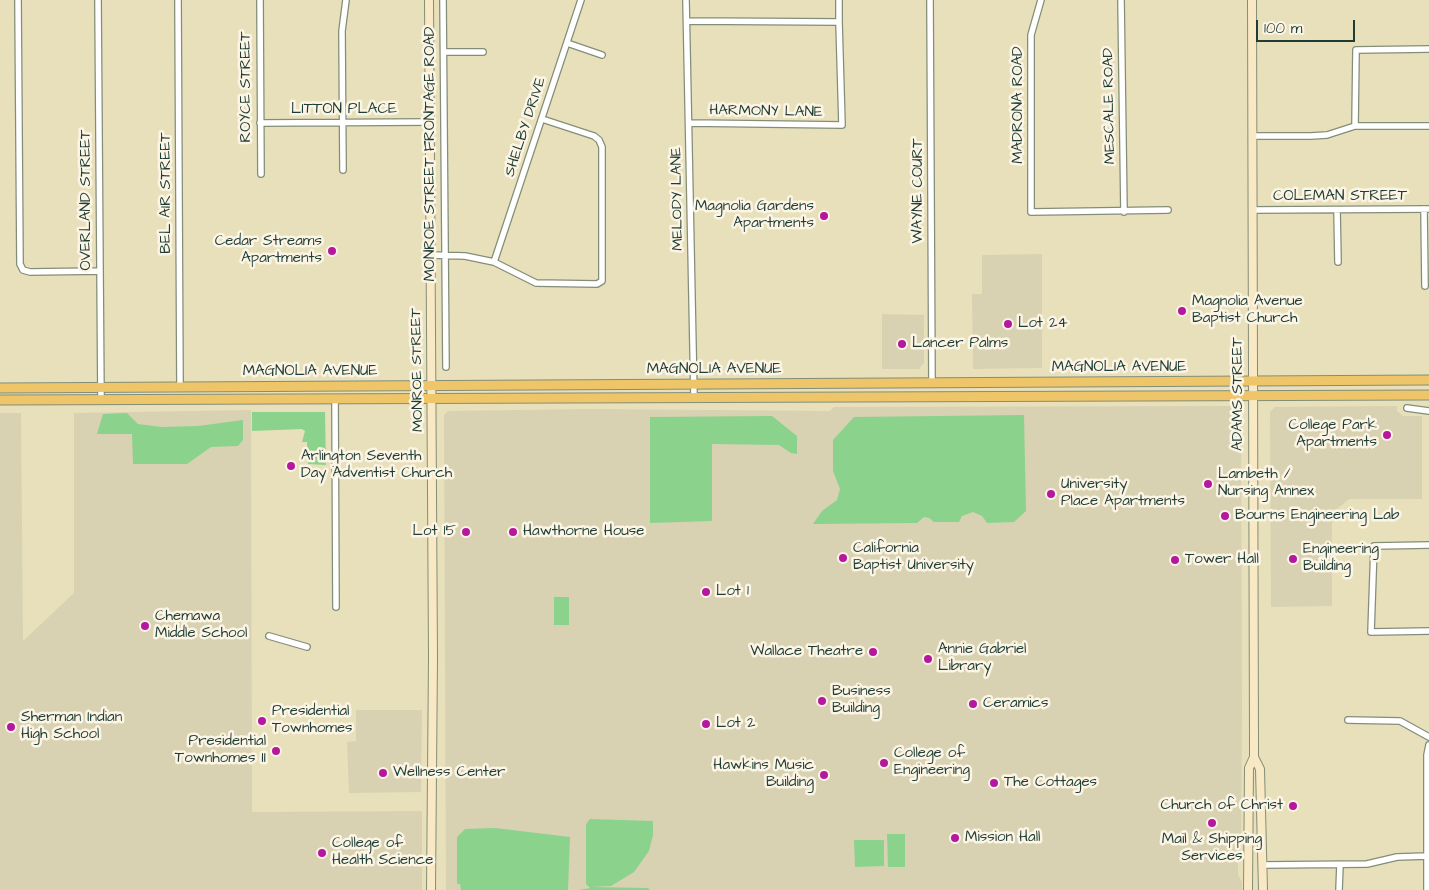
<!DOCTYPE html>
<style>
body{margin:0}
#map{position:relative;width:1429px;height:890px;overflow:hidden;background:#e7e0bb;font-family:"Architects Daughter",sans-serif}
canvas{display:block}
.scale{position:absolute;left:1256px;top:20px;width:99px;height:22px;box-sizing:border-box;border:2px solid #1f3d34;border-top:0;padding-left:6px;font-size:15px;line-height:18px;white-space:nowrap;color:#1f3d34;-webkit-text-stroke:4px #fcf5e5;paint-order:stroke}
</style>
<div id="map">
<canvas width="1429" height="890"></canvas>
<div class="scale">100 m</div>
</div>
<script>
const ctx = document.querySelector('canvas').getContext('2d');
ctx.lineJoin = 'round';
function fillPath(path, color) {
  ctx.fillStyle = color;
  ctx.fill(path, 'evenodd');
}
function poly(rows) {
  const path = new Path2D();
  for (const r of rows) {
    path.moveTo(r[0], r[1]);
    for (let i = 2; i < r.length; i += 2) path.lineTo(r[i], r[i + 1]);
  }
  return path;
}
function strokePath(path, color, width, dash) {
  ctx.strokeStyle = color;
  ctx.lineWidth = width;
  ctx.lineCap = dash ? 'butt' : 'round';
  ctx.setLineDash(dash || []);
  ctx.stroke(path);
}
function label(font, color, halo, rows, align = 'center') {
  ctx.font = font + ' "Architects Daughter",sans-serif';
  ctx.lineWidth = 5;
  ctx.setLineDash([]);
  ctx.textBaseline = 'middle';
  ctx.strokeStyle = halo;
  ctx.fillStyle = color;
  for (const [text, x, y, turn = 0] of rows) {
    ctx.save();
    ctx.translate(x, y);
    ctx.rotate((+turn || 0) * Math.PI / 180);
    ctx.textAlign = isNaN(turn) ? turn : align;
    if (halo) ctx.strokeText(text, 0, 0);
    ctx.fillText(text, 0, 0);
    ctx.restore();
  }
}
const built = poly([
 [1042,254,1042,368,973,369,972,294,982,294,982,255],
 [882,314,924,315,924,363,919,369,882,369],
 [1233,406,1241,414,1242,707,1241,855,1238,859,1238,875,1242,882,1242,890,446,890,444,415,448,411,591,409,830,411,834,407],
 [1397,406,1397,411,1403,416,1422,416,1422,499,1349,499,1337,509,1332,509,1332,606,1271,607,1270,412,1275,407],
 [251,410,252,812,422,811,422,890,0,890,0,413,21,413,23,641,74,593,74,413],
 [356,710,422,710,421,792,349,793,347,742,356,741]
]);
const green = poly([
 [252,412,325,412,326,465,308,464,307,442,302,442,305,431,302,429,252,431],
 [127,413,138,424,161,427,198,426,243,420,243,440,238,446,211,447,187,464,133,464,132,434,97,434,103,414],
 [1024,415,1026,511,1014,522,987,523,982,516,973,512,962,516,959,522,934,522,929,518,924,517,917,523,813,524,822,511,837,500,840,489,833,471,833,440,854,417],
 [772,416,797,436,797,454,791,453,779,445,712,444,712,521,650,523,650,417],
 [554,597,569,597,569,625,554,625],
 [590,819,653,821,653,835,649,851,634,872,611,886,591,887,648,888,650,890,579,890,590,888,586,884,586,824],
 [495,828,570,837,568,890,461,890,460,884,457,884,457,837,465,829],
 [887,834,905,834,905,867,888,867],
 [854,840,884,840,884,866,855,867]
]);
const street = poly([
 [18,0,20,264,23,270,30,272,100,271],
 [98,0,101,400],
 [178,0,180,387],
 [260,0,261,174],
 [443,0,446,367],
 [686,0,694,397],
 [930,0,932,383],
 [1041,0,1031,35,1031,212,1168,210],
 [1121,0,1124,212],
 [688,21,839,22,839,0],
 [567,43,602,55],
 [444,52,483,52],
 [260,123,428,122],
 [690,123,842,125,839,22],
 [1355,126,1356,50,1429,49],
 [1252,136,1311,136,1327,135,1355,126,1429,126],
 [343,170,342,31,346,0],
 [1424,209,1425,286],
 [1252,210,1429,209],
 [1337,210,1338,262],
 [430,255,465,256,494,262,536,283,597,284,602,281,602,147,599,140,594,136,542,119],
 [494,262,581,0],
 [335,399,336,607],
 [1407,408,1429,411],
 [1429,545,1374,546,1371,632,1429,631],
 [269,636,307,647],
 [1348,720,1400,721,1429,737],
 [1263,865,1367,864,1397,857,1427,856],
 [1339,890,1340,865],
 [1427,890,1427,755,1429,745]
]);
const secondary = poly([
 [429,0,433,657,431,890],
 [1254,757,1260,769,1263,890],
 [1248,890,1249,768,1254,757,1254,743,1252,0]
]);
const primary = poly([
 [0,388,1429,380],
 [0,400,1429,395]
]);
const markers = [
 [824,216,5,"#b5179e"],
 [332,251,5,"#b5179e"],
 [1182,311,5,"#b5179e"],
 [1008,324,5,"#b5179e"],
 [902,344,5,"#b5179e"],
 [1387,435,5,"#b5179e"],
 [291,466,5,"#b5179e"],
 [1208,484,5,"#b5179e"],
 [1051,494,5,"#b5179e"],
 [1225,516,5,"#b5179e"],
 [466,532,5,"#b5179e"],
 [513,532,5,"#b5179e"],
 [843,558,5,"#b5179e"],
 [1293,559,5,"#b5179e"],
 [1175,560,5,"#b5179e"],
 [706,592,5,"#b5179e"],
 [145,626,5,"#b5179e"],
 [873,652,5,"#b5179e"],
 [928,659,5,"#b5179e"],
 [822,701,5,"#b5179e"],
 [973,704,5,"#b5179e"],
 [262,721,5,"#b5179e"],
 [706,724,5,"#b5179e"],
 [11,727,5,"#b5179e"],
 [276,751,5,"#b5179e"],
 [884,763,5,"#b5179e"],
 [383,773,5,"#b5179e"],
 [824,775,5,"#b5179e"],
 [994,783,5,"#b5179e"],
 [1293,806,5,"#b5179e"],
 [1212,823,5,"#b5179e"],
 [955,838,5,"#b5179e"],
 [322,853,5,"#b5179e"]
];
const streetNames = [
 ["ROYCE STREET",247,87,-90],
 ["MADRONA ROAD",1019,105,-90],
 ["MESCALE ROAD",1110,106,-91],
 ["LITTON PLACE",344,110],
 ["HARMONY LANE",766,112,1],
 ["SHELBY DRIVE",526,127,-72],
 ["MONROE STREET FRONTAGE ROAD",431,154,-90],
 ["WAYNE COURT",919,191,-90],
 ["BEL AIR STREET",167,193,-90],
 ["COLEMAN STREET",1340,197],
 ["MELODY LANE",678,199,-91],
 ["OVERLAND STREET",87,200,-90],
 ["MAGNOLIA AVENUE",1119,368],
 ["MONROE STREET",418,370,-91],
 ["MAGNOLIA AVENUE",714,370],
 ["MAGNOLIA AVENUE",310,372],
 ["ADAMS STREET",1239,394,-90]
];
const poiNames = [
 ["Magnolia Gardens",814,207,"right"],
 ["Apartments",814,224,"right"],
 ["Cedar Streams",322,242,"right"],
 ["Apartments",322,259,"right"],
 ["Magnolia Avenue",1192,302],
 ["Baptist Church",1192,319],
 ["Lot 24",1018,324],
 ["Lancer Palms",912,344],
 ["College Park",1377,426,"right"],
 ["Apartments",1377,443,"right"],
 ["Arlington Seventh",301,457],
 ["Day Adventist Church",301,474],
 ["Lambeth /",1218,475],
 ["Nursing Annex",1218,492],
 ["University",1061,485],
 ["Place Apartments",1061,502],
 ["Bourns Engineering Lab",1235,516],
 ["Lot 15",456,532,"right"],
 ["Hawthorne House",523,532],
 ["California",853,549],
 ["Baptist University",853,566],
 ["Engineering",1303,550],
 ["Building",1303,567],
 ["Tower Hall",1185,560],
 ["Lot 1",716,592],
 ["Chemawa",155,617],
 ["Middle School",155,634],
 ["Annie Gabriel",938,650],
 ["Library",938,667],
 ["Wallace Theatre",863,652,"right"],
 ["Business",832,692],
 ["Building",832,709],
 ["Ceramics",983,704],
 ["Presidential",272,712],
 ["Townhomes",272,729],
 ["Sherman Indian",21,718],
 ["High School",21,735],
 ["Lot 2",716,724],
 ["Presidential",266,742,"right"],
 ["Townhomes II",266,759,"right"],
 ["College of",894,754],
 ["Engineering",894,771],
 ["Hawkins Music",814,766,"right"],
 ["Building",814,783,"right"],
 ["Wellness Center",393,773],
 ["The Cottages",1004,783],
 ["Church of Christ",1283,806,"right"],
 ["Mission Hall",965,838],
 ["Mail & Shipping",1212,840,"center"],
 ["Services",1212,857,"center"],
 ["College of",332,844],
 ["Health Science",332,861]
];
fillPath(built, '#d8d2b2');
fillPath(green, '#8bd28d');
strokePath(street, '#838e78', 8);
strokePath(secondary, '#838e78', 10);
strokePath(primary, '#838e78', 11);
strokePath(street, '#fff', 5.5);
strokePath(secondary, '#f8e8c3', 8);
strokePath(primary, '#eec569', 9);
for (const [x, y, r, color] of markers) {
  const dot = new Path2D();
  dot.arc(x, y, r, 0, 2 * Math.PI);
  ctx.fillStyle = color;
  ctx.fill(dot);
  strokePath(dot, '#fcf5e5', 2);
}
label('15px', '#1f3d34', '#fcf5e5', streetNames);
label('15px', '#1f3d34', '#fcf5e5', poiNames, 'left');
</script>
